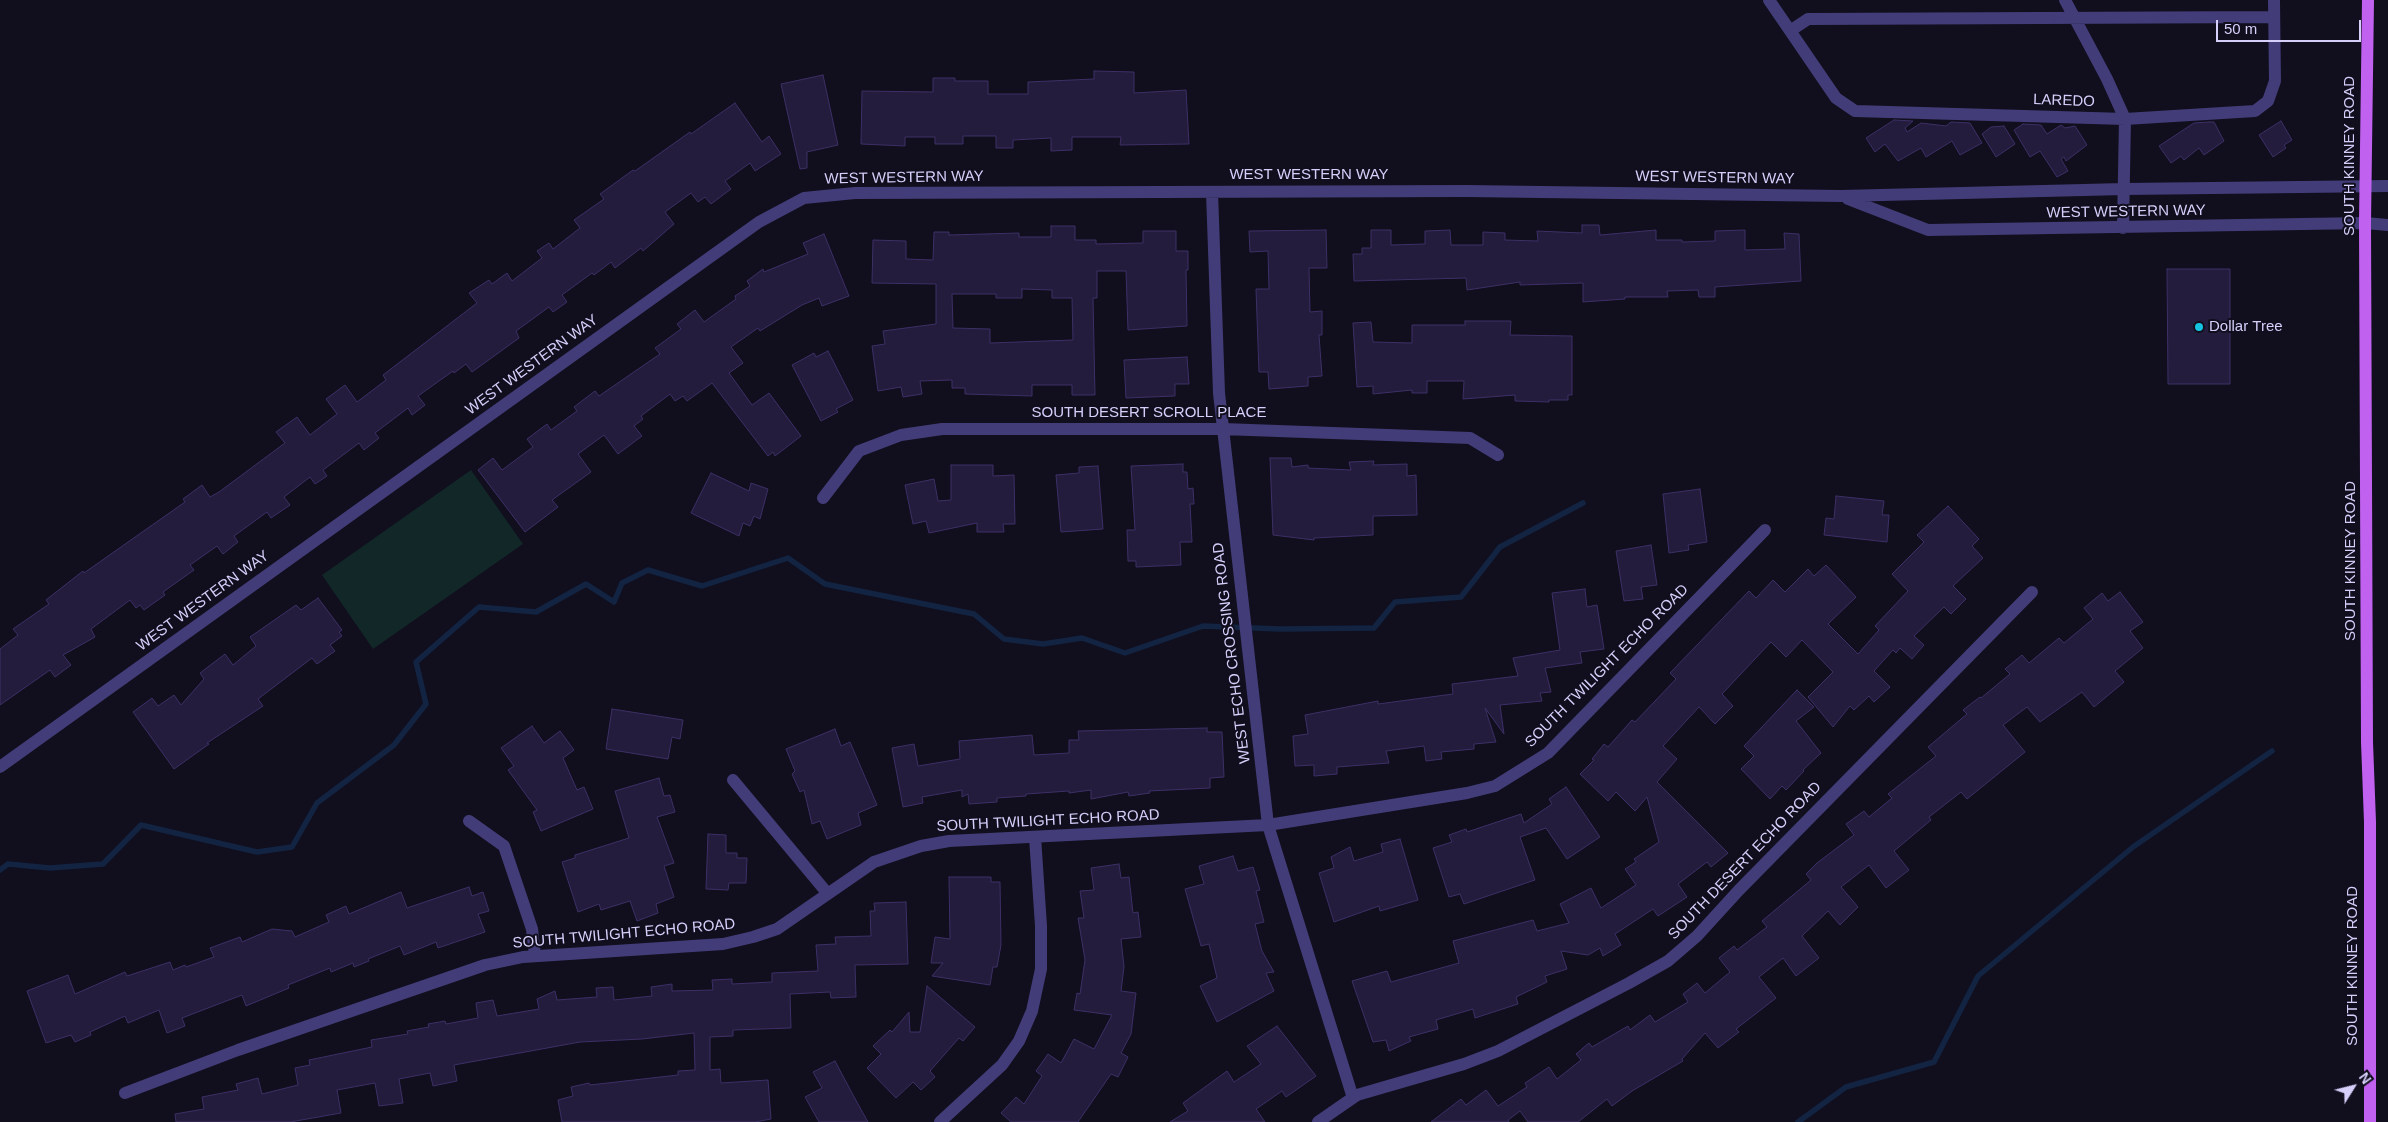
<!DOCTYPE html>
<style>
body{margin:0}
#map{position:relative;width:2388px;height:1122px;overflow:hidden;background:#110e1e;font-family:Arial,sans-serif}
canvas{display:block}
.north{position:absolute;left:2328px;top:1062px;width:50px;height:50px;-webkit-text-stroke:4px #110e1e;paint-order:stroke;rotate:54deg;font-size:14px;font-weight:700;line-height:20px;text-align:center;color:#d6cffa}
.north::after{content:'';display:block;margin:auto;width:18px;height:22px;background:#d6cffa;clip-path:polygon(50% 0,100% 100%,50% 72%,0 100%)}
.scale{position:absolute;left:2216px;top:20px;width:145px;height:22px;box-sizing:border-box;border:2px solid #d6cffa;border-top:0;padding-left:6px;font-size:15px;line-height:18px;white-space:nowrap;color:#d6cffa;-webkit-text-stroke:4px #110e1e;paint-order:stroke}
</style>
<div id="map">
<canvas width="2388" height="1122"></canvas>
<div class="north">N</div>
<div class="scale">50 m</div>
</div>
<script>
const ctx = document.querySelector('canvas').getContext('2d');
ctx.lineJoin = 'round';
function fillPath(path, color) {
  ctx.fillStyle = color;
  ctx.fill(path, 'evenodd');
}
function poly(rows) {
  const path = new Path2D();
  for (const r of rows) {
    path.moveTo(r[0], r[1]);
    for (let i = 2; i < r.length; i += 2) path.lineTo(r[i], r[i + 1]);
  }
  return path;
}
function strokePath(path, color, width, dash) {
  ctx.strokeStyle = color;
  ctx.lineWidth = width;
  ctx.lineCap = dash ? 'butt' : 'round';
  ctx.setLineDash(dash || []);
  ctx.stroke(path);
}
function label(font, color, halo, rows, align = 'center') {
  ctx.font = font + ' Arial,sans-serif';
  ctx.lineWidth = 4;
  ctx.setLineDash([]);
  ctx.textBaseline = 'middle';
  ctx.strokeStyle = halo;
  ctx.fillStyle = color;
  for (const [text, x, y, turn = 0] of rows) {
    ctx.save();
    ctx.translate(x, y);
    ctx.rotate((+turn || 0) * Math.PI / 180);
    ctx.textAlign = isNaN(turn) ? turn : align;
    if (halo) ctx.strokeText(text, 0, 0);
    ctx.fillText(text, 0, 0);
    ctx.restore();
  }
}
const green = poly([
 [471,470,523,544,373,649,322,575]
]);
const stream = poly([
 [0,870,8,864,50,868,103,864,141,825,257,852,292,847,317,803,394,745,426,704,416,662,479,607,536,612,586,584,614,602,622,583,648,570,702,586,788,558,825,584,974,614,1004,639,1043,644,1082,638,1125,653,1203,626,1280,629,1374,628,1395,602,1461,597,1500,547,1583,503],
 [1798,1122,1846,1087,1934,1062,1978,976,2133,847,2272,751]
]);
const building = poly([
 [1094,71,1134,72,1134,93,1186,90,1189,144,1120,145,1121,137,1072,137,1072,150,1051,151,1051,138,1013,140,1013,148,996,148,996,136,963,136,963,144,935,144,935,137,905,137,905,146,861,144,862,91,933,92,933,78,955,78,955,81,988,81,988,94,1028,94,1028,82,1094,79,1094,71],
 [823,75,838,145,807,152,807,168,800,169,781,84,823,75],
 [735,103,762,142,769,136,781,154,755,171,750,163,725,181,731,189,711,204,705,197,698,202,691,193,665,212,674,224,643,251,641,248,615,268,611,262,594,275,592,273,562,295,567,302,553,312,549,307,516,331,519,338,472,372,466,364,454,373,453,371,418,396,425,405,412,415,408,408,375,433,379,438,364,450,359,443,323,470,327,476,315,484,310,477,284,497,290,505,271,518,267,512,234,536,238,542,223,554,217,546,190,565,194,570,163,592,165,595,144,610,140,605,136,608,130,600,91,629,95,637,63,655,71,665,55,677,50,670,0,705,0,649,18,635,13,629,49,604,46,600,83,571,84,573,185,502,183,499,202,485,210,497,219,492,285,443,276,432,297,417,310,435,337,414,326,399,345,385,357,402,386,380,383,375,477,303,469,293,489,280,492,284,507,273,512,281,542,258,537,251,549,243,553,249,580,228,574,220,604,199,600,194,633,170,635,171,690,132,691,134,735,103],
 [1894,120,1913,121,1905,128,1907,132,1921,123,1946,126,1951,122,1970,123,1982,143,1960,155,1952,141,1926,157,1921,148,1898,161,1885,144,1875,152,1866,138,1894,120],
 [2281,121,2292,140,2284,145,2286,148,2273,157,2259,135,2281,121],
 [2209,122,2214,122,2224,141,2204,155,2199,148,2184,160,2181,156,2171,163,2159,146,2194,123,2209,122],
 [2023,124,2041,125,2047,134,2061,125,2065,128,2075,126,2087,145,2066,161,2064,157,2061,159,2068,171,2057,177,2040,151,2030,157,2014,130,2023,124],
 [2004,126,2015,144,1996,157,1982,134,1991,127,2004,126],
 [1582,225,1599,225,1600,235,1656,230,1656,240,1682,240,1682,242,1715,241,1715,231,1745,230,1745,250,1785,249,1784,233,1799,234,1801,281,1715,287,1715,297,1699,297,1698,290,1667,291,1668,297,1625,297,1625,299,1583,302,1583,283,1520,285,1520,282,1467,290,1466,278,1354,281,1353,254,1362,254,1362,248,1371,248,1371,230,1391,230,1391,245,1425,244,1425,231,1450,230,1451,245,1483,245,1483,232,1505,233,1505,240,1538,241,1537,231,1582,233,1582,225],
 [1051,226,1075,226,1075,240,1096,240,1096,244,1143,243,1143,231,1176,231,1176,251,1188,251,1188,270,1186,270,1187,326,1128,330,1126,271,1097,271,1097,298,1093,298,1095,395,1072,395,1072,385,1032,385,1032,396,965,394,965,388,952,388,952,380,920,381,922,394,903,397,901,387,878,391,872,346,885,344,883,331,936,324,936,284,872,283,873,240,906,241,906,259,933,260,934,232,949,232,949,235,1019,233,1019,237,1051,237,1051,226],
 [1022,289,1052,290,1052,298,1072,298,1073,340,990,343,990,329,953,328,952,294,996,294,996,298,1022,298,1022,289],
 [1326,230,1327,268,1309,268,1310,312,1322,311,1322,335,1319,335,1322,376,1308,377,1308,386,1269,389,1268,372,1259,372,1256,289,1269,289,1268,251,1250,252,1249,231,1326,230],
 [824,234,849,296,822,306,819,298,802,305,760,331,758,328,731,347,743,363,729,373,752,405,769,393,801,436,775,456,773,452,768,456,712,383,687,401,683,396,675,401,670,394,641,416,643,419,634,426,642,436,618,454,604,435,578,454,591,472,552,500,558,507,525,532,478,470,493,458,502,470,533,447,527,439,547,424,551,430,577,411,574,407,595,391,599,396,660,354,655,348,681,329,677,324,695,310,704,322,736,299,735,296,750,286,747,281,763,269,764,272,808,254,803,243,824,234],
 [2167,269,2230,269,2230,384,2168,384,2167,269],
 [1465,321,1511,321,1510,335,1572,336,1572,395,1568,395,1568,400,1549,400,1549,402,1515,401,1515,395,1463,399,1464,381,1427,381,1427,393,1412,393,1412,390,1373,394,1373,386,1357,387,1353,323,1371,322,1373,342,1412,343,1412,325,1465,325,1465,321],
 [828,351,853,400,836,409,838,412,821,421,792,365,814,353,816,357,828,351],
 [1187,357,1189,384,1175,384,1175,396,1126,398,1124,360,1187,357],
 [1270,458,1291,458,1292,467,1308,465,1308,468,1351,470,1349,462,1374,461,1373,465,1407,464,1407,476,1416,475,1417,515,1373,516,1373,535,1314,538,1314,540,1273,535,1270,458],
 [1183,464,1183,472,1187,472,1188,489,1193,488,1194,504,1190,504,1192,542,1180,542,1181,565,1136,567,1136,561,1128,561,1127,530,1135,530,1131,466,1183,464],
 [951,465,993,465,993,476,1014,475,1015,524,1003,524,1004,532,977,532,977,523,929,533,926,521,913,524,905,485,934,479,938,501,951,500,951,465],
 [1098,466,1103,529,1061,532,1056,475,1079,473,1079,467,1098,466],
 [711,473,749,491,751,483,768,489,760,519,754,516,750,526,743,523,739,536,691,513,711,473],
 [1700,489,1707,542,1688,545,1689,550,1669,553,1663,494,1700,489],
 [1836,496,1884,501,1882,515,1889,515,1887,542,1824,535,1826,518,1834,519,1836,496],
 [1948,506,1979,539,1972,546,1983,558,1953,586,1966,599,1951,614,1944,607,1914,636,1924,645,1912,659,1900,648,1896,653,1893,650,1874,671,1890,687,1874,702,1869,696,1854,710,1850,706,1833,727,1808,697,1833,672,1802,640,1786,657,1771,642,1722,694,1733,706,1715,724,1699,707,1663,746,1677,759,1657,782,1728,853,1711,867,1707,862,1678,884,1687,897,1658,916,1653,909,1615,934,1621,945,1603,956,1600,948,1588,955,1561,951,1567,969,1545,976,1547,982,1516,997,1518,1004,1475,1018,1473,1009,1436,1020,1438,1029,1409,1037,1411,1041,1389,1051,1386,1040,1373,1042,1352,981,1387,971,1391,982,1459,963,1453,941,1533,920,1537,931,1569,923,1560,904,1591,888,1601,908,1636,885,1625,869,1636,862,1634,859,1659,842,1647,797,1635,811,1616,792,1608,801,1580,774,1594,760,1592,759,1604,744,1608,747,1632,720,1635,722,1676,679,1670,673,1749,591,1756,598,1773,580,1785,592,1808,569,1814,576,1826,565,1856,597,1828,624,1858,654,1879,630,1875,626,1908,591,1892,574,1924,542,1917,535,1948,506],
 [1651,545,1657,585,1641,587,1643,599,1624,601,1616,551,1651,545],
 [1585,589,1587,607,1597,605,1604,649,1580,652,1582,663,1545,668,1551,692,1540,693,1542,701,1500,705,1504,734,1485,708,1496,742,1474,744,1474,749,1441,752,1442,759,1426,761,1424,746,1386,751,1389,763,1337,767,1337,774,1314,776,1314,765,1295,766,1293,736,1308,734,1305,715,1378,701,1378,704,1453,694,1452,684,1518,676,1513,658,1560,650,1552,593,1585,589],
 [2120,592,2143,622,2130,631,2143,648,2115,671,2124,682,2094,707,2082,692,2040,722,2027,707,2003,725,2025,752,1967,799,1961,792,1929,817,1931,820,1894,851,1909,870,1886,888,1869,865,1841,887,1858,907,1840,925,1828,911,1802,936,1819,958,1796,976,1783,958,1759,977,1776,998,1736,1029,1739,1032,1718,1048,1705,1033,1682,1059,1683,1061,1632,1091,1612,1106,1607,1099,1578,1122,1528,1122,1520,1111,1508,1120,1509,1122,1431,1122,1461,1099,1466,1105,1486,1090,1498,1106,1527,1087,1525,1083,1549,1067,1557,1079,1581,1060,1576,1054,1589,1043,1592,1047,1628,1026,1630,1030,1650,1015,1655,1022,1688,1002,1683,994,1697,983,1705,993,1730,972,1719,958,1734,946,1737,950,1767,927,1762,921,1811,880,1806,874,1817,863,1854,835,1846,824,1864,811,1869,817,1892,798,1888,794,1936,756,1928,747,1967,714,1963,710,1980,697,1981,698,2010,674,2005,669,2022,655,2029,663,2059,638,2064,643,2093,619,2084,608,2102,593,2108,601,2120,592],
 [318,598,342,630,339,632,342,636,330,645,335,651,317,664,312,658,258,699,263,706,207,743,209,744,174,769,133,712,152,698,158,706,174,695,181,705,204,679,200,673,225,654,233,665,256,646,250,637,296,605,301,610,318,598],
 [1797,690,1814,707,1796,721,1821,753,1803,770,1804,771,1786,790,1782,786,1770,799,1741,769,1754,756,1744,746,1797,690],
 [612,709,683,720,680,739,672,737,668,759,606,749,612,709],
 [532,726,544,743,560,731,574,750,563,758,577,790,584,787,593,809,541,831,533,812,537,810,508,770,514,766,501,748,532,726],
 [1207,728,1207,732,1222,732,1224,777,1210,778,1210,788,1149,791,1150,793,1129,796,1128,792,1091,799,1091,790,1069,793,1069,791,1026,794,1026,796,997,798,997,802,969,804,968,794,962,797,962,790,922,797,923,803,903,807,892,748,914,744,918,766,960,759,959,741,1032,735,1034,755,1069,753,1069,740,1079,740,1078,731,1207,728],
 [835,729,841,746,850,742,877,805,858,813,861,825,827,839,820,821,812,824,804,790,800,792,792,774,795,771,786,749,835,729],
 [659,778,664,796,670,795,675,812,657,817,674,863,664,866,674,897,656,904,658,913,637,921,630,901,601,910,599,904,578,912,562,862,575,858,575,855,629,838,615,791,659,778],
 [1566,787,1600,837,1567,859,1546,828,1520,837,1535,880,1464,904,1460,894,1449,897,1433,848,1452,842,1449,835,1466,829,1467,832,1521,814,1524,823,1552,804,1549,799,1566,787],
 [708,834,726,835,726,853,737,853,737,858,747,858,746,883,729,883,728,890,706,889,708,834],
 [1400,839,1418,900,1380,911,1379,906,1334,922,1319,873,1334,868,1331,857,1350,847,1354,861,1383,852,1381,844,1400,839],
 [1233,856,1238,871,1253,867,1260,890,1256,891,1264,922,1255,924,1262,951,1274,972,1266,973,1274,991,1217,1022,1200,986,1217,978,1209,944,1201,946,1185,889,1204,884,1199,866,1233,856],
 [1119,864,1121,878,1129,877,1133,913,1138,912,1141,937,1121,939,1124,967,1121,991,1136,993,1131,1034,1121,1053,1128,1057,1118,1077,1111,1074,1078,1122,1011,1122,1001,1113,1016,1097,1024,1104,1042,1076,1036,1071,1048,1054,1061,1063,1074,1039,1094,1049,1112,1015,1074,1010,1077,993,1080,994,1085,960,1078,918,1084,918,1080,891,1094,890,1091,868,1119,864],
 [949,877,991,877,991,882,1000,882,1001,945,997,967,993,967,990,985,932,976,943,963,931,963,935,937,950,939,949,877],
 [469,887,472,896,483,892,489,911,478,914,485,932,438,948,436,942,404,955,400,946,368,959,369,961,354,967,353,963,331,972,330,968,288,985,289,988,246,1006,242,995,182,1018,185,1026,167,1033,159,1010,128,1023,125,1016,90,1032,91,1035,75,1042,71,1035,46,1043,27,991,68,975,75,994,125,972,127,976,170,962,173,970,185,965,186,967,214,957,210,948,240,937,242,942,272,929,292,931,295,937,329,922,326,915,346,906,349,914,401,892,407,908,469,887],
 [906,902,908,964,855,965,856,997,831,998,830,992,790,994,791,1028,733,1030,733,1036,710,1037,710,1070,720,1069,721,1083,768,1080,771,1119,755,1122,562,1122,558,1100,573,1096,571,1087,589,1083,590,1085,678,1075,678,1071,695,1070,694,1033,642,1039,580,1042,454,1065,457,1081,433,1086,430,1073,399,1079,403,1103,379,1106,375,1083,337,1090,341,1113,290,1122,176,1122,175,1114,204,1109,202,1097,238,1090,236,1084,258,1078,262,1094,298,1085,295,1068,310,1065,309,1060,372,1047,371,1040,408,1034,407,1031,429,1027,428,1024,445,1021,446,1024,478,1018,476,1003,493,1000,497,1016,539,1009,537,999,555,991,557,1000,597,997,596,988,613,987,614,1000,652,996,651,987,672,984,672,991,713,990,712,980,732,979,732,984,772,982,772,973,818,971,816,945,836,944,835,937,871,936,870,911,875,911,874,903,906,902],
 [927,986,975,1027,963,1041,959,1038,930,1071,935,1077,921,1090,913,1082,896,1098,867,1068,881,1054,873,1046,890,1030,892,1032,909,1012,910,1032,920,1032,927,986],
 [1277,1026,1316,1076,1286,1097,1282,1091,1256,1109,1265,1122,1170,1122,1188,1111,1183,1103,1227,1071,1234,1082,1261,1064,1247,1046,1277,1026],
 [835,1061,853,1095,868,1122,819,1122,805,1097,822,1088,813,1072,835,1061]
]);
const minor = poly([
 [1769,0,1836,98,1855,111,2125,119,2255,111,2268,101,2275,81,2274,0],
 [2065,0,2107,79,2125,119,2123,228],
 [1790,31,1808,19,2274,17],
 [1212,192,1219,393,1268,825,1353,1098],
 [1848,199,1928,230,2365,223,2388,225],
 [823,498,859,451,901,435,942,429,1223,429,1470,438,1498,455],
 [0,767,759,222,804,198,855,193,1467,191,1841,196,2124,189,2388,186],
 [733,780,828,894],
 [469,821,504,846,532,929,535,956],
 [125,1093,238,1050,485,965,523,957,723,944,753,937,777,929,874,862,921,846,949,841,1268,825,1467,793,1495,786,1548,753,1765,530],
 [940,1122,1002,1065,1019,1041,1032,1011,1041,969,1041,926,1035,837],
 [1318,1122,1357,1095,1464,1064,1498,1051,1629,983,1668,961,1697,936,1739,890,2032,592]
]);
const major = poly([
 [2368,0,2365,223,2367,742,2370,822,2370,1122]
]);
const markers = [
 [2199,327,5,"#15c3e0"]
];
const streetNames = [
 ["LAREDO",2064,101,2],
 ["SOUTH KINNEY ROAD",2350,156,-90],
 ["WEST WESTERN WAY",1309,175],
 ["WEST WESTERN WAY",904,178,-1],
 ["WEST WESTERN WAY",1715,178,1],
 ["WEST WESTERN WAY",2126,212,-1],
 ["WEST WESTERN WAY",532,365,-36],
 ["SOUTH DESERT SCROLL PLACE",1149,413],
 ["SOUTH KINNEY ROAD",2351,561,-90],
 ["WEST WESTERN WAY",203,601,-36],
 ["WEST ECHO CROSSING ROAD",1232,653,-97],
 ["SOUTH TWILIGHT ECHO ROAD",1607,666,-45],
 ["SOUTH TWILIGHT ECHO ROAD",1048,821,-3],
 ["SOUTH DESERT ECHO ROAD",1745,861,-46],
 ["SOUTH TWILIGHT ECHO ROAD",624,934,-5],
 ["SOUTH KINNEY ROAD",2353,966,-90]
];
const poiNames = [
 ["Dollar Tree",2209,327]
];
fillPath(green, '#122727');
strokePath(stream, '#122442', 5.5);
fillPath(building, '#241c3d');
strokePath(building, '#3d3066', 1);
strokePath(minor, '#423d78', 12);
strokePath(major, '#c161f0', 12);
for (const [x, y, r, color] of markers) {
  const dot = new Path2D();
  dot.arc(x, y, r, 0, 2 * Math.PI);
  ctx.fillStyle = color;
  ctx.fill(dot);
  strokePath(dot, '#110e1e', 2);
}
label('15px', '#d6cffa', '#110e1e', streetNames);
label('15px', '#d6cffa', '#110e1e', poiNames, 'left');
</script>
